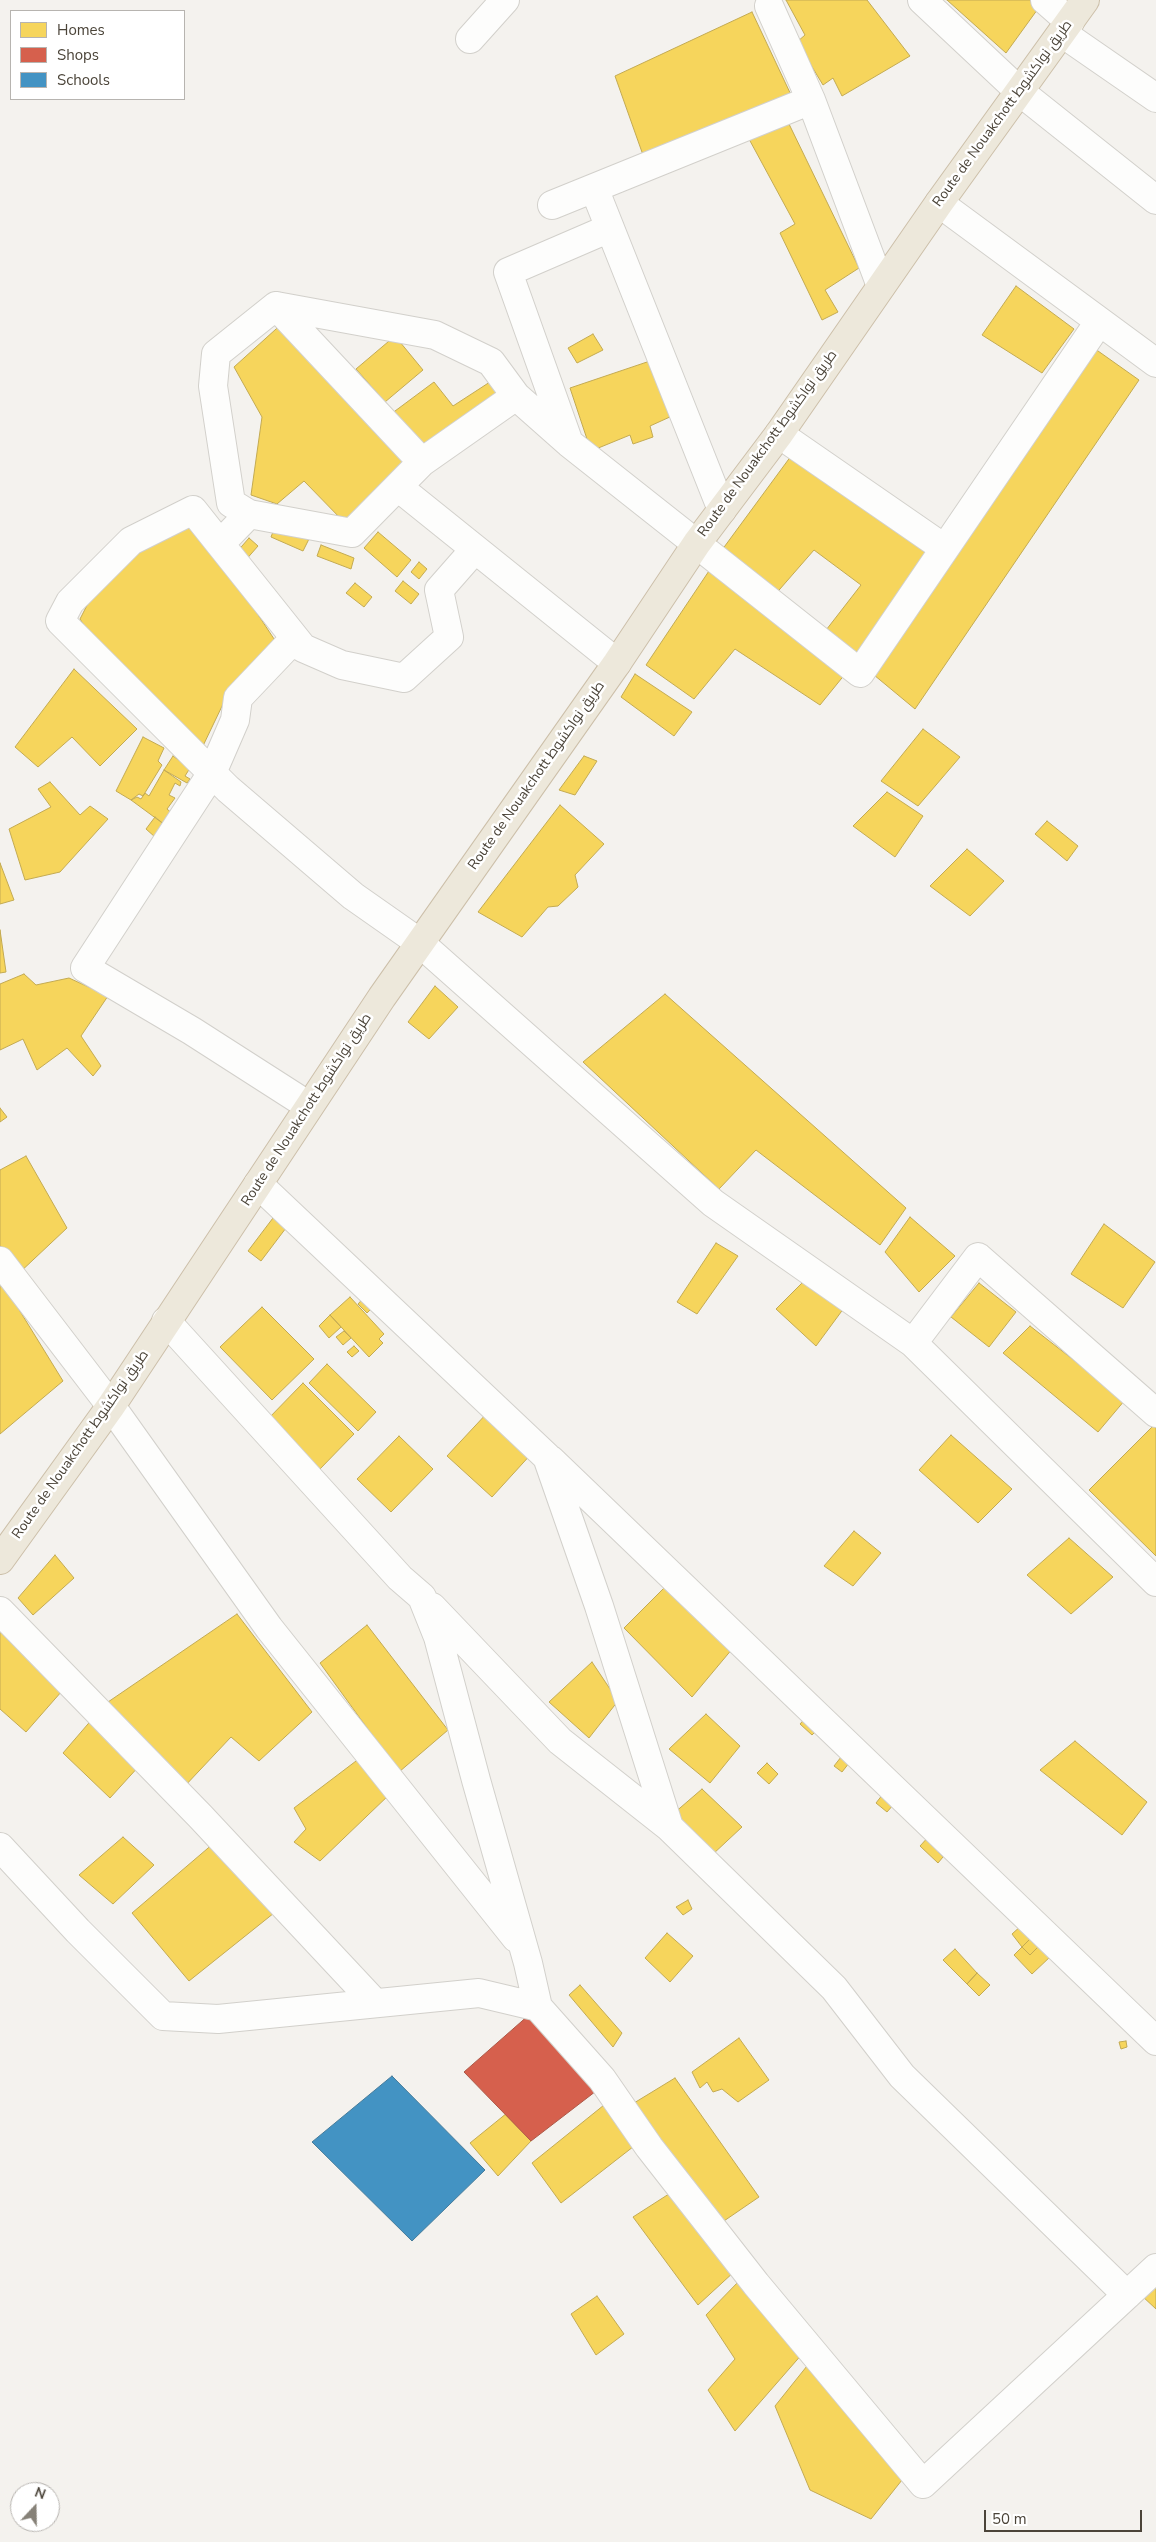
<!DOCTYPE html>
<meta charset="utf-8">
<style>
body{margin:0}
#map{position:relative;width:1156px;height:2542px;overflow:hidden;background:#f4f2ee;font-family:"Nunito Sans",sans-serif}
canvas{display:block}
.legend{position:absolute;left:10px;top:10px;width:175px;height:90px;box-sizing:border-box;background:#fff;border:1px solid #b7b4b0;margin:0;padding:6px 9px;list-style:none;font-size:15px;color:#4b4439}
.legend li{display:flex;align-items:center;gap:10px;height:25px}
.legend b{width:25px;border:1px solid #b7b4b0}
.north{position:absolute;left:10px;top:2482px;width:50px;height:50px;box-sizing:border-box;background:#fff;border:1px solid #b7b4b0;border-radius:50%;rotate:21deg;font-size:14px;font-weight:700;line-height:20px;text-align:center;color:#4b4439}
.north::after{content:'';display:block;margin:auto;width:18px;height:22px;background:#868178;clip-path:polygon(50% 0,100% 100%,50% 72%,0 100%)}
.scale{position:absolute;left:984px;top:2510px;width:158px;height:22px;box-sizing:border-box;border:2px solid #4b4439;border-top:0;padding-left:6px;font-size:15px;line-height:18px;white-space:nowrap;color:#4b4439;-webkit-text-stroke:4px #fff;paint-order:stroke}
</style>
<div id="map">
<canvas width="1156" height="2542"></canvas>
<ul class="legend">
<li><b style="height:14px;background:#f6d55c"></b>Homes</li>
<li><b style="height:14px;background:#d6604d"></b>Shops</li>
<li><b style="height:14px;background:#4393c3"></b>Schools</li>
</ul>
<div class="north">N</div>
<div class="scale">50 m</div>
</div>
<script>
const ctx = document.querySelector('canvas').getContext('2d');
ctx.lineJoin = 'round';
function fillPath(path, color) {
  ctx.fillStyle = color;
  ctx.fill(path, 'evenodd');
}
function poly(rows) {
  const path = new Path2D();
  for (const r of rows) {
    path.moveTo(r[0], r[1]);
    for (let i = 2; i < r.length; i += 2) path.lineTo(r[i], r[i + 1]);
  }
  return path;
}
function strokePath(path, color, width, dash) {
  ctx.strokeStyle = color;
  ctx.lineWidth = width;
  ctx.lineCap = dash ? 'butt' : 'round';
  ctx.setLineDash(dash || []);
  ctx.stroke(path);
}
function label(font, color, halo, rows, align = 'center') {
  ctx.font = font + ' "Nunito Sans",Cairo,sans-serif';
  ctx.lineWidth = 5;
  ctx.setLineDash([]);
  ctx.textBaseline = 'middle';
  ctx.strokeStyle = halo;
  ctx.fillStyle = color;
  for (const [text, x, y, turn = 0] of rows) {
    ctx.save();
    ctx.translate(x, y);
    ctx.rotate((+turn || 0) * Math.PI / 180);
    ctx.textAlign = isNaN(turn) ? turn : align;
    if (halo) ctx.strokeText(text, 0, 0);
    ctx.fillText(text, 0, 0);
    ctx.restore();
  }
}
const homes = poly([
 [786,0,867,0,910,56,842,96,833,78,823,85,797,42,805,35,786,0],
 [947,0,1034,0,1040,6,1006,53,947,0],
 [752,12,792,97,643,155,615,76,752,12],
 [789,124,859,268,825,290,838,312,822,320,780,233,795,224,749,139,789,124],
 [1016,286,1074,329,1042,373,982,335,1016,286],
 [286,320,411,458,345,523,304,481,277,504,251,495,262,417,234,367,286,320],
 [593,334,603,350,577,363,568,348,593,334],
 [395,336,423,370,385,402,356,369,395,336],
 [1091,346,1139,380,915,709,874,675,1091,346],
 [650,361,672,416,650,426,653,437,633,444,630,435,591,451,570,388,650,361],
 [493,380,505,395,425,454,391,414,434,382,453,406,493,380],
 [794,452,935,551,862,664,823,634,861,585,814,550,773,597,719,554,794,452],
 [193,516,280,648,224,702,201,750,113,672,80,619,103,574,193,516],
 [276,524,309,539,303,551,271,537,276,524],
 [378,532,411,560,397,577,364,548,378,532],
 [249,538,258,546,244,562,235,554,249,538],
 [321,545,354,558,351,569,317,556,321,545],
 [419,562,427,569,419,579,411,572,419,562],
 [713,565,850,668,820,705,735,649,694,699,646,665,713,565],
 [403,581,419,594,411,604,395,591,403,581],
 [355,583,372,597,364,607,346,593,355,583],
 [74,669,137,729,100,766,72,737,38,767,15,747,74,669],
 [635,674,692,712,674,736,621,697,635,674],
 [923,729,960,757,918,806,881,781,923,729],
 [143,737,164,748,158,761,162,765,143,796,139,794,131,800,116,791,143,737],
 [173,756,190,768,185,776,190,779,187,783,164,770,173,756],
 [584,756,597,761,575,795,559,790,584,756],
 [164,770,181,782,180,786,175,783,169,795,175,798,167,809,174,815,165,825,131,800,137,797,141,799,145,793,149,796,164,770],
 [50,782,80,815,90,806,108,819,60,872,25,880,9,829,51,807,38,789,50,782],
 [887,792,923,816,895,857,853,826,887,792],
 [560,805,604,844,575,875,578,887,558,906,548,907,522,937,478,912,560,805],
 [155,817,165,825,155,837,146,829,155,817],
 [1047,821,1078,846,1067,861,1035,834,1047,821],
 [967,849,1004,881,970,916,930,886,967,849],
 [0,863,14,900,0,904,0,863],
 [0,930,6,972,0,973,0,930],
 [24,974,36,985,69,978,108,996,81,1036,101,1066,93,1076,67,1048,37,1070,23,1039,0,1050,0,984,24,974],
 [435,986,458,1007,429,1039,408,1022,435,986],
 [665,994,906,1208,880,1245,756,1150,719,1189,583,1062,665,994],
 [0,1108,7,1117,0,1122,0,1108],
 [26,1156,67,1228,17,1275,0,1252,0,1170,26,1156],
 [276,1214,289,1224,261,1261,248,1251,276,1214],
 [910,1217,955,1256,919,1292,885,1252,910,1217],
 [1104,1224,1155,1262,1123,1308,1071,1274,1104,1224],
 [716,1243,738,1256,697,1314,677,1302,716,1243],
 [810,1275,844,1308,816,1346,776,1309,810,1275],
 [2,1282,63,1381,0,1434,0,1283,2,1282],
 [979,1283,1016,1312,989,1347,951,1317,979,1283],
 [368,1293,378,1302,367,1313,358,1304,368,1293],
 [350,1297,384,1334,379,1339,383,1343,369,1357,330,1315,350,1297],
 [262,1307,314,1359,272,1400,220,1347,262,1307],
 [330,1315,341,1327,329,1338,319,1326,330,1315],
 [1030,1326,1125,1400,1098,1432,1003,1353,1030,1326],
 [344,1331,351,1338,343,1345,336,1337,344,1331],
 [354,1346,359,1351,352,1357,347,1352,354,1346],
 [327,1364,376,1412,358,1431,309,1383,327,1364],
 [303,1383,354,1434,319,1470,267,1420,303,1383],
 [489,1411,533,1452,492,1497,447,1456,489,1411],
 [1156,1423,1156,1556,1089,1490,1156,1423],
 [951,1435,1012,1489,978,1523,919,1470,951,1435],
 [399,1436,433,1469,391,1512,357,1479,399,1436],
 [854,1531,881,1553,853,1586,824,1566,854,1531],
 [1069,1538,1113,1577,1071,1614,1027,1575,1069,1538],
 [55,1555,74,1578,33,1615,18,1598,55,1555],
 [672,1580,738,1642,692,1697,624,1628,672,1580],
 [237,1614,312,1712,259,1761,231,1737,183,1788,108,1702,237,1614],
 [0,1620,69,1683,26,1732,0,1709,0,1620],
 [367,1625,448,1730,399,1772,320,1663,367,1625],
 [592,1662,618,1701,589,1738,549,1702,592,1662],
 [706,1714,740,1746,710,1783,669,1749,706,1714],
 [809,1714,821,1726,812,1735,800,1724,809,1714],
 [94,1717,140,1765,110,1798,63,1753,94,1717],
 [1075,1741,1147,1802,1122,1835,1040,1770,1075,1741],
 [845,1752,853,1758,842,1772,834,1766,845,1752],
 [360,1758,391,1793,320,1861,294,1842,306,1829,294,1808,360,1758],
 [767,1763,778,1774,769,1784,757,1773,767,1763],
 [702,1789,742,1827,712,1855,673,1814,702,1789],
 [883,1794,894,1804,887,1812,876,1803,883,1794],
 [931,1834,944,1846,938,1852,943,1857,938,1863,920,1846,931,1834],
 [123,1837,154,1865,113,1904,79,1875,123,1837],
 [214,1843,274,1913,189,1981,132,1913,214,1843],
 [688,1900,692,1909,683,1915,676,1907,688,1900],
 [1022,1925,1032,1937,1022,1947,1012,1934,1022,1925],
 [667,1933,693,1956,670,1982,645,1958,667,1933],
 [1032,1937,1040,1945,1030,1955,1022,1947,1032,1937],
 [1040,1945,1051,1956,1032,1974,1014,1955,1022,1947,1030,1955,1040,1945],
 [955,1949,977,1973,967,1984,943,1960,955,1949],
 [977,1973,990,1985,979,1996,967,1984,977,1973],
 [580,1985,622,2033,613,2047,569,1995,580,1985],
 [739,2038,769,2080,738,2102,722,2089,713,2092,707,2082,700,2088,692,2072,739,2038],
 [1126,2041,1127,2047,1121,2049,1119,2042,1126,2041],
 [675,2078,759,2197,721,2223,634,2103,675,2078],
 [609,2101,638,2143,561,2203,532,2163,609,2101],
 [507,2113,531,2141,498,2176,470,2143,507,2113],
 [672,2192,735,2271,698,2305,633,2217,672,2192],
 [741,2279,803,2353,735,2431,708,2390,735,2359,706,2315,741,2279],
 [1156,2281,1156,2309,1141,2295,1156,2281],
 [597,2296,624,2334,596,2355,571,2314,597,2296],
 [807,2366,902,2480,871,2519,810,2490,775,2406,807,2366]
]);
const shops = poly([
 [538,2007,600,2088,531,2141,464,2072,538,2007]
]);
const schools = poly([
 [392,2076,485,2170,412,2241,312,2142,392,2076]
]);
const minor = poly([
 [922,0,1019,91,1156,200],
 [1045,0,1070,22],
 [769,6,811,100],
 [1062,33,1156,98],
 [470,39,505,0],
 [594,188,722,510],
 [939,203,1156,363],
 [552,205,811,100,881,286],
 [610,228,508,272,569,443,860,673,1099,322],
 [276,306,216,354,213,386,231,503,249,514,352,533,422,462],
 [516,396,422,462,276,306,435,335,491,362,516,396,568,442],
 [779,434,944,548],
 [398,487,617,663],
 [249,514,220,544,303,648,342,665,404,678,449,637,439,590,475,549],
 [220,544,193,510,131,541,70,602,60,621,228,789,353,896,420,943,713,1203,913,1343,1156,1582],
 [295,638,238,698,235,720,212,773,85,968,192,1031,309,1106],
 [258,1184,547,1457,599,1606,669,1827,834,1988,902,2076,1127,2295],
 [0,1261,111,1406,269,1628,516,1938],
 [166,1321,400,1578,422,1597,438,1637,476,1780,528,1963,538,2007,602,2079,649,2147,756,2284,923,2484,1156,2268],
 [913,1343,978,1257,1156,1413],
 [551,1460,1156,2041],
 [432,1607,560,1741,669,1827],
 [0,1611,200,1816,375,2003],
 [0,1847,78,1931,163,2016,218,2019,479,1993,538,2007]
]);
const highway = poly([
 [0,1560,111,1406,382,997,617,663,697,543,779,434,939,203,1085,0]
]);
const streetNames = [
 ["Route de Nouakchott طريق نواكشوط",1003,114,-54],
 ["Route de Nouakchott طريق نواكشوط",768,444,-54],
 ["Route de Nouakchott طريق نواكشوط",537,776,-55],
 ["Route de Nouakchott طريق نواكشوط",307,1110,-57],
 ["Route de Nouakchott طريق نواكشوط",81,1445,-55]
];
fillPath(homes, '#f6d55c');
strokePath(homes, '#c3aa52', 1);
fillPath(shops, '#d6604d');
strokePath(shops, '#ac5847', 1);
fillPath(schools, '#4393c3');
strokePath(schools, '#457b9a', 1);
strokePath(minor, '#d2d0cb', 30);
strokePath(highway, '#ccbfa9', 30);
strokePath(minor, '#fdfdfc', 28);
strokePath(highway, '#ede8db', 28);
label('14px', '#4b4439', '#fff', streetNames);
</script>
